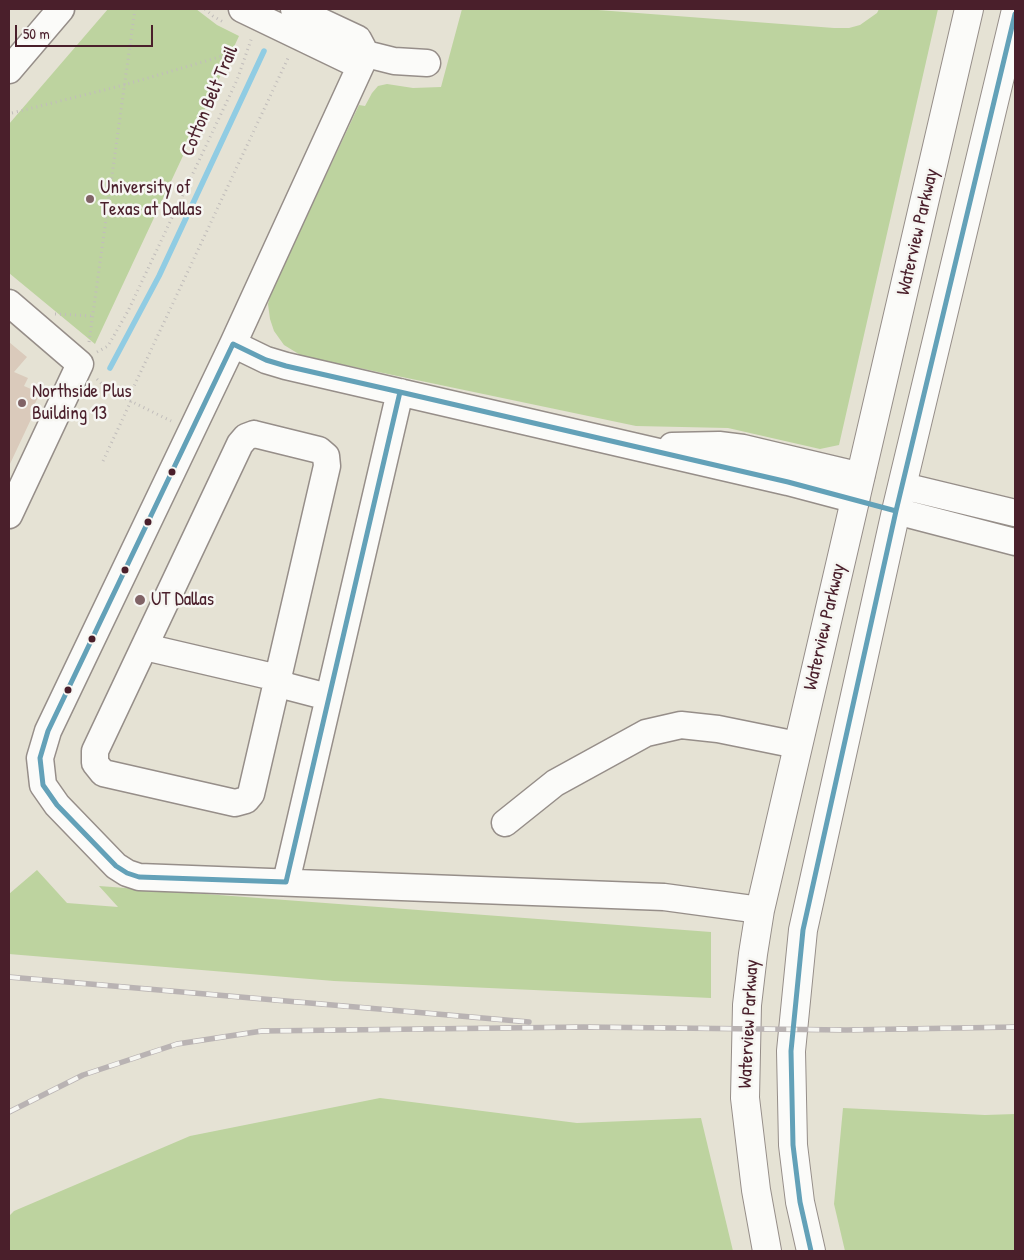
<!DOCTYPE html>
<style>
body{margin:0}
#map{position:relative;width:1024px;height:1260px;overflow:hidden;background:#e5e2d4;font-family:"Patrick Hand",sans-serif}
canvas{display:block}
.frame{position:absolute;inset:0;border:10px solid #4a1f2b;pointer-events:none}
.scale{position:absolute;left:15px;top:25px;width:138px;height:22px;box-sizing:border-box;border:2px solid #4a1f2b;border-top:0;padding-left:6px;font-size:15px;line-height:18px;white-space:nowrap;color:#4a1f2b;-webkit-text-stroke:4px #f6f6f2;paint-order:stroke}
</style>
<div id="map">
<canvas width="1024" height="1260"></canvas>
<div class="frame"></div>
<div class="scale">50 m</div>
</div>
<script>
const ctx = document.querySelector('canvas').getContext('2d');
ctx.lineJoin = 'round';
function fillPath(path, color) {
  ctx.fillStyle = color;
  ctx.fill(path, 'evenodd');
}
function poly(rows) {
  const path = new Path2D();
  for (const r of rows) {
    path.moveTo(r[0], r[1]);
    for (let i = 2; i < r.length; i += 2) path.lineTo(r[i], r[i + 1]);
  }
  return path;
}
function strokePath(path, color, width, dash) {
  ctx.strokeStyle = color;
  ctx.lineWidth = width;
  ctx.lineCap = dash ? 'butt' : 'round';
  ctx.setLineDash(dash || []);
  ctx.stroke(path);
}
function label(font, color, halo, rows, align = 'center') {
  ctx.font = font + ' "Patrick Hand",sans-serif';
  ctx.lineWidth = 5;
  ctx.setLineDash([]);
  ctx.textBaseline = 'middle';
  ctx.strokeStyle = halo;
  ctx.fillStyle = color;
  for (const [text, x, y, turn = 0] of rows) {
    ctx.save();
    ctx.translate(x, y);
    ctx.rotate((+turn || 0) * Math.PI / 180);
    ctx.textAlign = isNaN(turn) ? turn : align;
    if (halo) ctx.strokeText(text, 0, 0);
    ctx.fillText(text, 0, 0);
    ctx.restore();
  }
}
const green = poly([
 [108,9,196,9,217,25,239,36,95,344,9,273,9,124],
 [462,9,585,9,834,28,849,28,860,25,877,13,879,9,938,9,839,445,820,449,728,428,636,426,302,356,284,345,274,331,270,319,268,304,272,290,359,105,365,106,372,93,378,86,387,84,413,88,441,87],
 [37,870,67,903,118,907,99,886,711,932,711,998,334,981,9,954,9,894],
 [380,1098,577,1123,701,1118,733,1251,9,1251,9,1216,14,1211,190,1136],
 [843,1108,985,1115,1015,1114,1015,1251,845,1251,834,1204]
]);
const stream = poly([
 [110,368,159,276,264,51]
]);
const building = poly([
 [9,342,27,357,14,372,28,378,24,386,40,393,30,414,33,415,9,466]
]);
const path = poly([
 [205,9,213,16,225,23],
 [12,113,124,85,223,56],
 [55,314,92,316],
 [89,342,135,9],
 [97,352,108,346,128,311,237,80,252,37],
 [97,379,108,390,171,421],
 [128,399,289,56],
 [103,461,131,401]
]);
const minor = poly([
 [242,9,348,60,366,54,394,61,427,63],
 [294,9,358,39,366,54],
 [366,54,233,344,48,731,40,758,43,785,57,805,116,866,127,873,139,877,664,897,760,910],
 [9,70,61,9],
 [9,303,80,364,9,515],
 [233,344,266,360,286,366,788,482,856,500],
 [254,434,319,450,326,456,327,466,251,794,246,800,235,803,103,773,95,763,95,751,240,444,246,437,254,434],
 [672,446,719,445,743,448,861,476],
 [903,486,1015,513],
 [896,511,1015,542],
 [145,647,278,678,286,686,328,697],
 [505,823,555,783,646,733,681,725,718,729,797,745],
 [286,882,400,392]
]);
const major = poly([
 [767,1251,756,1190,745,1098,747,1005,753,954,760,910,969,9],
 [811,1251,800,1202,793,1145,791,1051,803,930,896,511,1015,14]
]);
const rail = poly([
 [9,977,529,1022],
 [9,1112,83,1075,177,1044,262,1031,584,1027,846,1030,1015,1027]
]);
const bus1 = poly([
 [233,344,266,360,286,366,400,392,286,882,139,877,127,873,116,866,57,805,43,785,40,758,48,731,233,344],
 [400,392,788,482,896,511],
 [811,1251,800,1202,793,1145,791,1051,803,930,896,511,1015,14]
]);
const markers = [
 [90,199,5,"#806366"],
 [22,403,5,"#806366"],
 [172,472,4.5,"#4a1f2b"],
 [148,522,4.5,"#4a1f2b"],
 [125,570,4.5,"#4a1f2b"],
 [140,600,6,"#806366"],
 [92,639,4.5,"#4a1f2b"],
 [68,690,4.5,"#4a1f2b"]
];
const streetNames = [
 ["Cotton Belt Trail",210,101,-67],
 ["Waterview Parkway",918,232,-77],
 ["Waterview Parkway",825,627,-77],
 ["Waterview Parkway",749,1024,-87]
];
const poiNames = [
 ["University of",100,188],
 ["Texas at Dallas",100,210],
 ["Northside Plus",32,392],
 ["Building 13",32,414],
 ["UT Dallas",151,600]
];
fillPath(green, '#bdd39f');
strokePath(stream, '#90cce3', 5.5);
fillPath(building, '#dacabb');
strokePath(minor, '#968e89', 29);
strokePath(major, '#968e89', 30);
strokePath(path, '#c1bdbb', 3, [1, 4]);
strokePath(minor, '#fbfbf9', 26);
strokePath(major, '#fbfbf9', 28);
strokePath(rail, '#b9b3b3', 5.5);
strokePath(rail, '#f6f6f2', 4, [11]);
strokePath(bus1, '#63a1b8', 5);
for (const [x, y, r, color] of markers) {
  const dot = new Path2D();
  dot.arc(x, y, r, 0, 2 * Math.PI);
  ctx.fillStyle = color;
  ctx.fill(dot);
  strokePath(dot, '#f6f6f2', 2);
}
label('19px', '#4a1f2b', '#f6f6f2', streetNames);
label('19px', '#4a1f2b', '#f6f6f2', poiNames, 'left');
</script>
